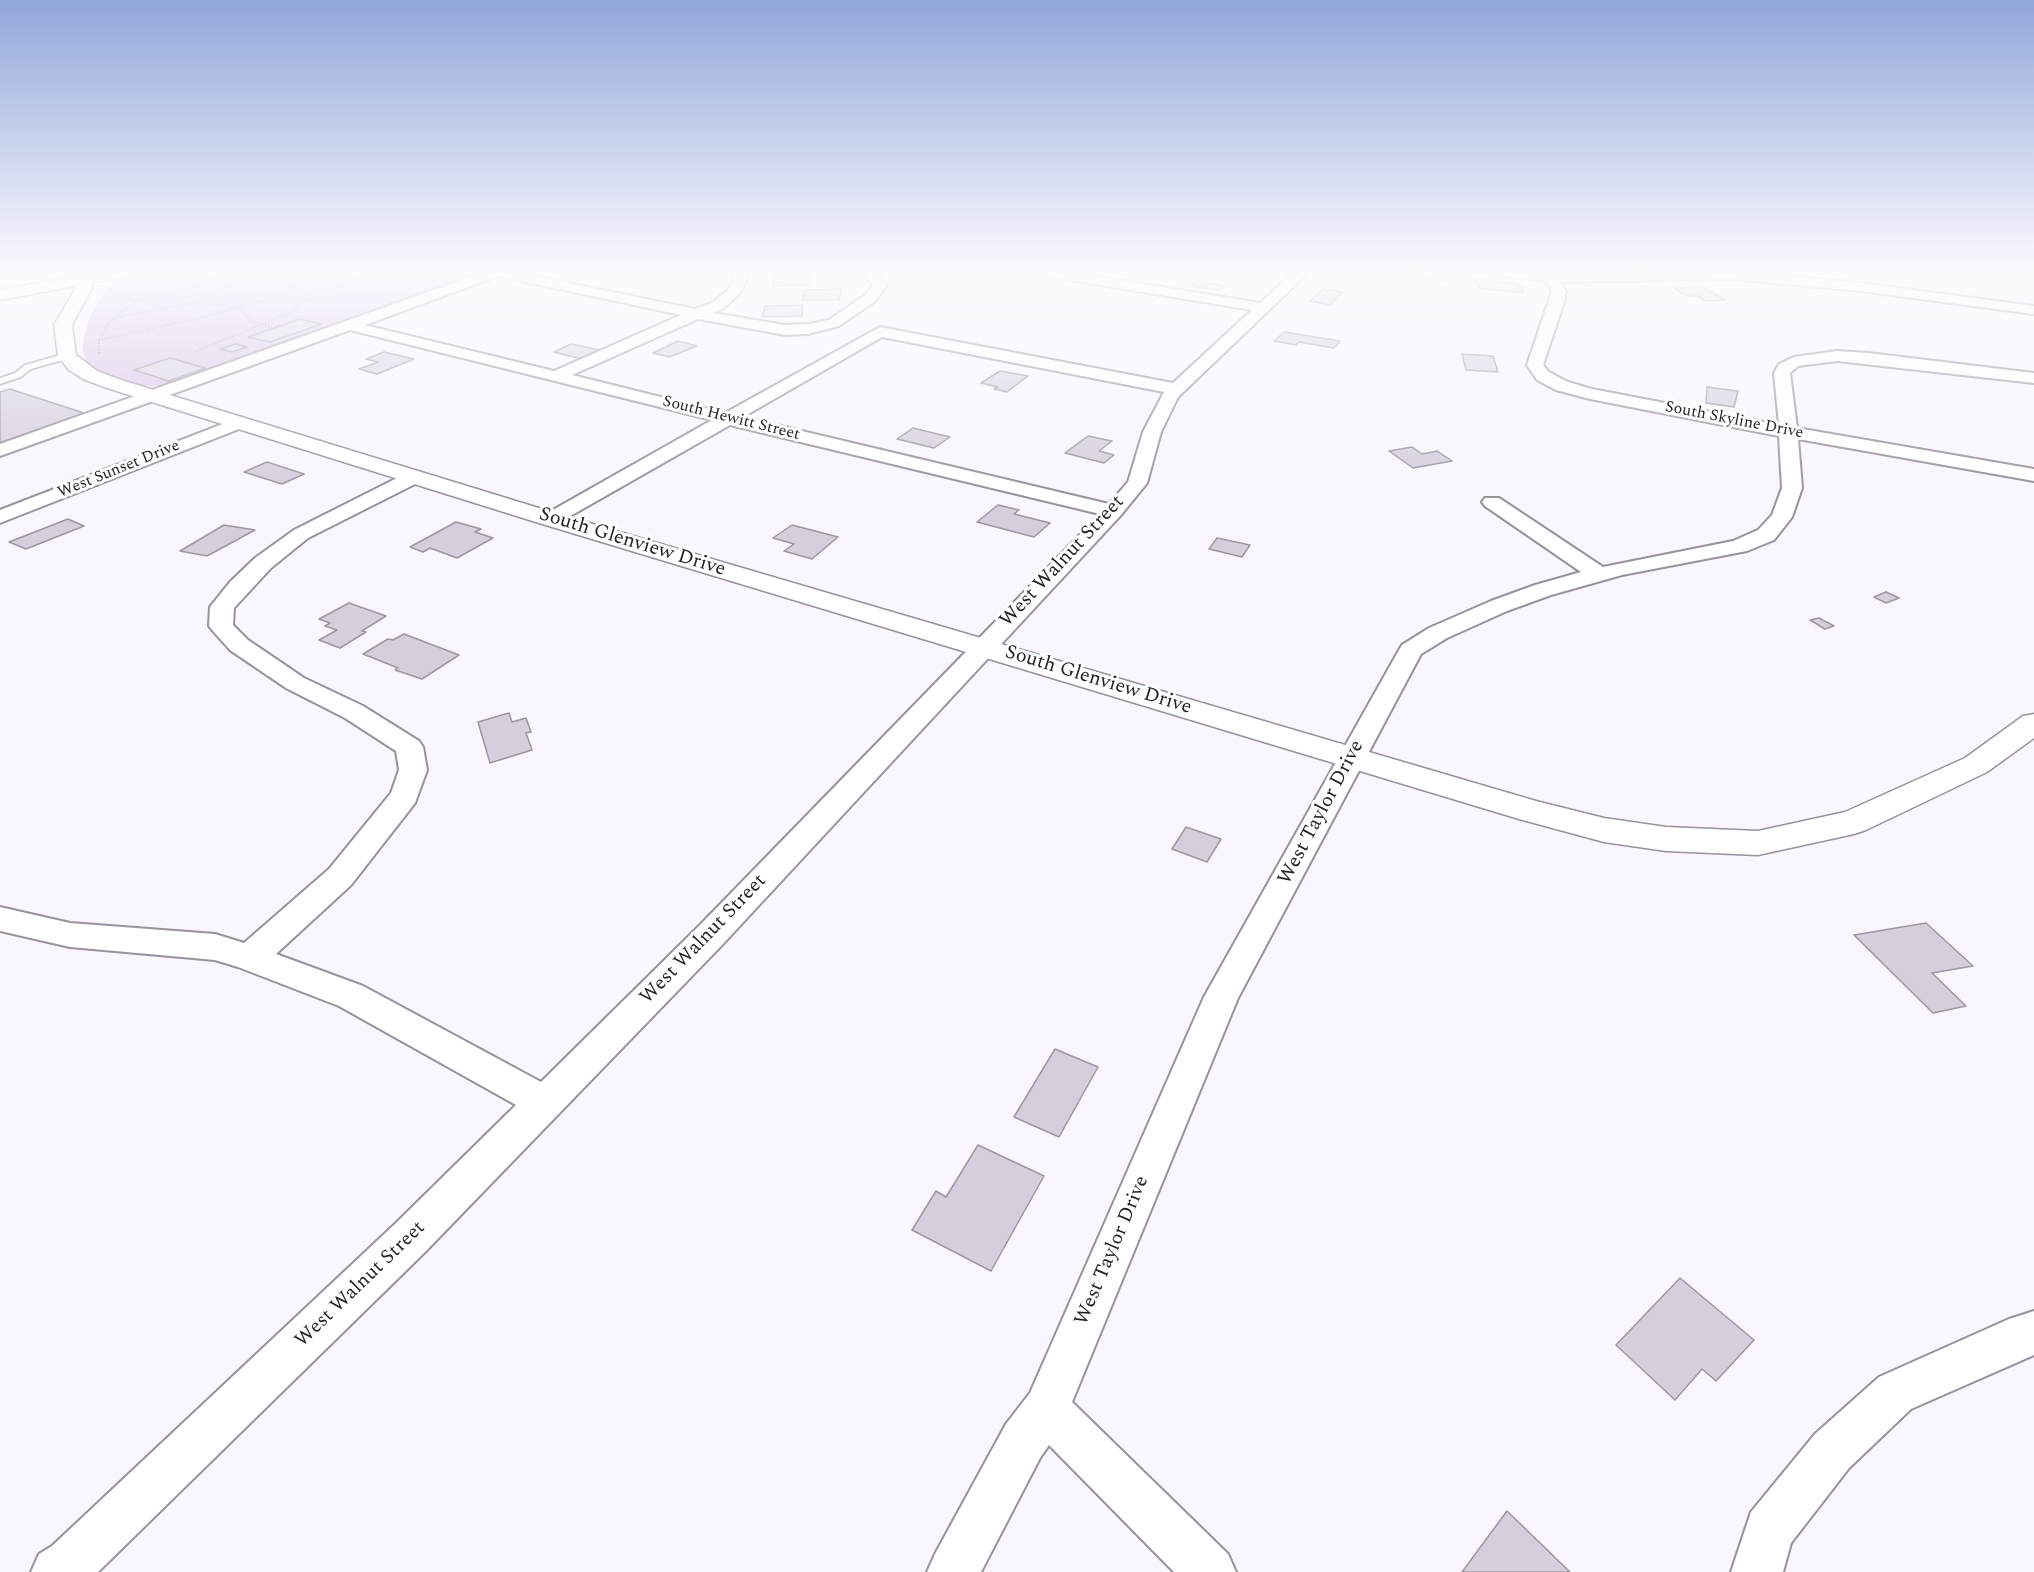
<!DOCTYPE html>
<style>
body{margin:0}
canvas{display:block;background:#faf5fe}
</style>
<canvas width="2034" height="1572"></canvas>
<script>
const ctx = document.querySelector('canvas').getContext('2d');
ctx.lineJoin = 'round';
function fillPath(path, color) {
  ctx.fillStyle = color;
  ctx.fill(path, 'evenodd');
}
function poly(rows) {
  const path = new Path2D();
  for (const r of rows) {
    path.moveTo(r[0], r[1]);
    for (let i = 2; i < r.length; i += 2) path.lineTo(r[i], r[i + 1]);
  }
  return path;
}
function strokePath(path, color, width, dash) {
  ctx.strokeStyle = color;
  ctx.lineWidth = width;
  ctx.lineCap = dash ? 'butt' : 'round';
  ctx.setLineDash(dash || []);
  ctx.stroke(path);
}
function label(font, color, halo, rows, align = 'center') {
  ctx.font = font + ' Spectral,serif';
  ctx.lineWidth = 6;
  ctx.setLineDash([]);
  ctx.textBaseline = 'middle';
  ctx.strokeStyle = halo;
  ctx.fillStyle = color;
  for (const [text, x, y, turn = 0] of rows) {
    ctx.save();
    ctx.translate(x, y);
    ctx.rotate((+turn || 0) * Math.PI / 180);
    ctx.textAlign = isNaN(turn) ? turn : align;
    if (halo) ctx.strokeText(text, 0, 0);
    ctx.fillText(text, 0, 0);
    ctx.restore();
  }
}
const green = poly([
 [167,272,486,272,162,386,144,386,107,375,87,364,82,347,89,318,106,290,122,280]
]);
const building = poly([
 [1408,272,1427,272,1448,275,1444,281,1405,275,1408,272],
 [811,275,810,285,773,286,775,276,811,275],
 [1477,279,1520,284,1519,287,1523,287,1522,293,1478,288,1479,285,1475,284,1477,279],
 [1197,281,1225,286,1219,290,1191,286,1197,281],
 [1703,287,1725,300,1706,301,1698,296,1687,296,1674,288,1703,287],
 [842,289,839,300,802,300,805,290,842,289],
 [1323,289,1343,292,1330,305,1310,301,1323,289],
 [803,305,802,316,762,317,765,306,803,305],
 [300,319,322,324,270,342,248,337,300,319],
 [1284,332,1340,341,1334,348,1299,342,1296,345,1274,341,1284,332],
 [678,341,697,346,669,357,653,353,678,341],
 [236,344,247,347,232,352,220,349,236,344],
 [571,344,600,350,581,359,554,352,571,344],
 [384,352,414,359,377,374,359,369,378,362,366,359,384,352],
 [1462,354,1493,356,1498,372,1466,370,1462,354],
 [170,358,205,368,169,381,134,370,170,358],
 [1000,371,1028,376,1007,392,994,389,998,387,981,383,1000,371],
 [1707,387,1738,391,1734,407,1706,403,1707,387],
 [10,389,84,413,0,443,0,392,10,389],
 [913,428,950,437,934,448,897,439,913,428],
 [1088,436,1112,441,1099,451,1114,455,1104,463,1065,453,1088,436],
 [1412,447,1422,454,1437,451,1452,461,1413,468,1389,451,1412,447],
 [267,462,304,474,282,484,244,472,267,462],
 [998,505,1019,510,1014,514,1050,523,1034,537,977,522,998,505],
 [68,519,84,526,26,549,9,542,68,519],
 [456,522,481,529,475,532,493,538,457,558,430,548,423,552,410,547,456,522],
 [224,525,255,530,207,556,180,551,224,525],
 [792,525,838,537,812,559,784,551,794,544,773,538,792,525],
 [1217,538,1250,545,1242,557,1209,549,1217,538],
 [1886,592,1899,598,1886,603,1874,597,1886,592],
 [349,603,386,616,362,631,366,632,340,648,319,640,337,630,325,626,330,623,319,619,349,603],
 [1819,618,1834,626,1825,629,1810,620,1819,618],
 [404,634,459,655,422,679,395,670,398,668,363,654,388,639,393,640,404,634],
 [509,713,512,722,526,718,531,732,526,733,532,750,490,763,478,722,509,713],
 [1186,827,1221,839,1207,862,1172,849,1186,827],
 [1926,923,1973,966,1932,973,1966,1006,1933,1013,1854,935,1926,923],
 [1055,1049,1098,1067,1059,1137,1014,1117,1055,1049],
 [978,1145,1044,1176,991,1271,912,1230,936,1191,946,1197,978,1145],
 [1680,1278,1754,1340,1716,1381,1702,1369,1675,1400,1616,1345,1680,1278],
 [1507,1511,1570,1572,1462,1572,1507,1511]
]);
const path = poly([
 [163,274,190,275,233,283,285,282,298,286,299,290],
 [144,277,163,274],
 [260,282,260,277,266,272],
 [330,288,372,275],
 [110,298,140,300],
 [204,299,206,303,187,304,192,301,204,299],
 [204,299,233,283],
 [305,300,329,297,339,293,331,289,309,293],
 [206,303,241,309,250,321,272,327],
 [117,317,187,304],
 [99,340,204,317,299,290,309,293,292,312,194,352],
 [99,353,99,340,108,323,125,309,140,300,181,291,210,280]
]);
const service = poly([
 [67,353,71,356,70,358,31,369,21,377,0,384,0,378,15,373,25,365,67,353]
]);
const minor = poly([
 [484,272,515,272,695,309,712,303,729,289,733,279,732,272,746,272,747,279,740,294,722,309,713,313,785,325,808,324,829,320,864,296,873,285,861,272,875,272,885,282,887,285,874,302,839,326,808,334,785,335,698,319,572,375,725,413,880,327,1173,383,1252,310,1045,276,1038,272,1070,272,1260,303,1294,272,1309,272,1178,397,1161,432,1147,483,1121,515,723,944,425,1252,98,1572,31,1572,39,1554,52,1546,395,1224,516,1105,339,1006,238,967,215,960,70,947,0,931,0,907,70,923,215,934,244,943,329,869,391,793,399,770,396,751,345,718,286,688,230,650,213,631,209,626,210,607,230,582,255,558,294,530,407,473,414,471,421,473,424,477,421,481,308,538,271,568,234,608,233,625,248,640,304,678,363,706,419,741,423,747,427,770,415,803,351,885,276,954,363,986,541,1082,699,926,1100,514,730,425,558,523,551,525,544,523,541,519,544,515,712,420,350,330,0,456,0,444,484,272],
 [498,276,681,315,554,371,365,325,498,276],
 [882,337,1164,392,1143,432,1128,482,1109,504,743,417,882,337],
 [1493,272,1587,274,1743,272,1860,283,2034,306,2034,314,1860,291,1732,279,1560,282,1566,291,1564,302,1543,365,1549,372,1568,382,1592,389,1779,425,1774,373,1779,364,1794,357,1837,351,1869,353,2034,373,2034,383,1837,361,1798,366,1790,373,1797,428,2034,469,2034,481,1798,439,1802,488,1792,517,1774,540,1747,551,1622,575,1551,595,1507,611,1447,638,1421,654,1238,998,1072,1402,1228,1554,1236,1572,1174,1572,1049,1445,1040,1458,981,1572,927,1572,935,1554,1006,1424,1030,1393,1204,997,1399,650,1402,645,1429,628,1491,601,1535,585,1581,572,1485,506,1482,502,1485,498,1499,498,1603,567,1733,541,1758,530,1772,515,1782,488,1779,436,1590,399,1556,390,1537,380,1527,365,1552,291,1546,281,1500,276,1493,272],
 [238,418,244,419,247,423,244,427,0,523,0,510,238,418],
 [2034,1311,2034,1355,1911,1409,1849,1468,1791,1543,1783,1572,1731,1572,1751,1512,1815,1434,1879,1377,2009,1319,2034,1311]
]);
const tertiary = poly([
 [77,272,93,272,92,288,72,325,76,355,97,371,121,380,555,513,1536,801,1604,818,1666,827,1758,831,1845,812,1965,758,2023,716,2034,714,2034,738,1987,772,1866,830,1854,834,1758,855,1666,851,1604,842,1519,819,539,523,107,388,83,379,68,369,58,356,54,325,76,288,77,272]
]);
const trunk = poly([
 [99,272,132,272,124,277,0,300,0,290,99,272]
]);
const farStreetnames = [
 ["South Hewitt Street",731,419,14],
 ["South Skyline Drive",1734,421,11],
 ["West Sunset Drive",119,470,-22]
];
const streetNames = [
 ["South Glenview Drive",632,543,17],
 ["West Walnut Street",1063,562,-47],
 ["South Glenview Drive",1098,681,17],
 ["West Taylor Drive",1322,813,-62],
 ["West Walnut Street",704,940,-46],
 ["West Taylor Drive",1113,1251,-67],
 ["West Walnut Street",361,1285,-44]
];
fillPath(green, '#d5c3e3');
fillPath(building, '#d6cedd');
strokePath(building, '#9d96a3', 1.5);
strokePath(service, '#98919e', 3);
strokePath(minor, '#98919e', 4);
strokePath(tertiary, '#98919e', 3);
strokePath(trunk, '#98919e', 3);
strokePath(path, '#959198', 2, [1, 2]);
fillPath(service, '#fff');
fillPath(minor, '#fff');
fillPath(tertiary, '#fff');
fillPath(trunk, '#fff');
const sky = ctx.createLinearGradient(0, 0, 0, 492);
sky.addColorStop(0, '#91a7da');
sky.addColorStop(0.55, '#fdfaff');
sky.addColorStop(1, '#fdfaff00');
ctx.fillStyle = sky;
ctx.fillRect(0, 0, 2034, 492);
label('16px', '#242126', '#fff', farStreetnames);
label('20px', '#242126', '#fff', streetNames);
</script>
